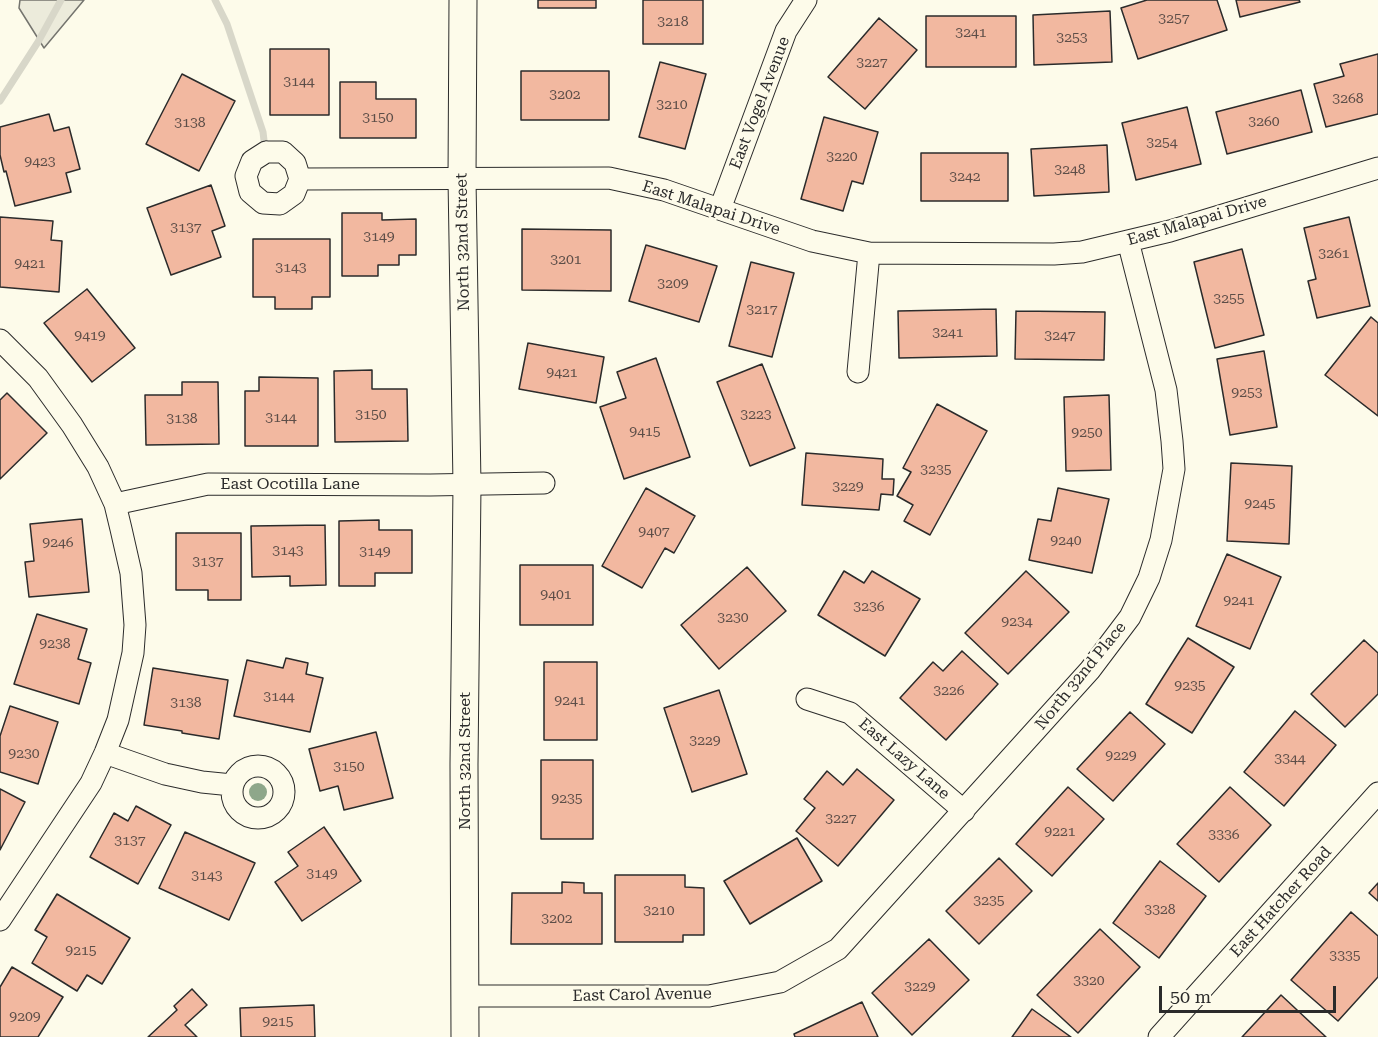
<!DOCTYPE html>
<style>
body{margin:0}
#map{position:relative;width:1378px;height:1037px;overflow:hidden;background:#fdfbea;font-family:"Roboto Serif",serif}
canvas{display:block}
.scale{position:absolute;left:1159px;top:986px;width:177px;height:27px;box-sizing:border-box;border:3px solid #2b2b2b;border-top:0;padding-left:8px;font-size:18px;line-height:21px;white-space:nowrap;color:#2b2b2b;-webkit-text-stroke:4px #fdfbea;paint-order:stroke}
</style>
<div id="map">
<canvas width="1378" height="1037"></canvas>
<div class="scale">50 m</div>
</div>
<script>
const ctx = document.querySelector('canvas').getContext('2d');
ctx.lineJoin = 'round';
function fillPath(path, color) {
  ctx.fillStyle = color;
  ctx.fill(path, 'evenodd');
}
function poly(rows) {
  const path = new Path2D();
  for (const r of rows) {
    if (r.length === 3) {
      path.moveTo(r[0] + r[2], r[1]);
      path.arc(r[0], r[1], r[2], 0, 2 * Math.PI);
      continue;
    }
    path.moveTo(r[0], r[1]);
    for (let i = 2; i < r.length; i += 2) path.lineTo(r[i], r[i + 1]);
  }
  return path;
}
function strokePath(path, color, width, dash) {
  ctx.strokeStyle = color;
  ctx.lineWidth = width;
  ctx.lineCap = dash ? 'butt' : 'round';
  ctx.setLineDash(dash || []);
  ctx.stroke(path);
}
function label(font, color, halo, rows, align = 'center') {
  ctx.font = font + ' "Roboto Serif",serif';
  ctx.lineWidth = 4.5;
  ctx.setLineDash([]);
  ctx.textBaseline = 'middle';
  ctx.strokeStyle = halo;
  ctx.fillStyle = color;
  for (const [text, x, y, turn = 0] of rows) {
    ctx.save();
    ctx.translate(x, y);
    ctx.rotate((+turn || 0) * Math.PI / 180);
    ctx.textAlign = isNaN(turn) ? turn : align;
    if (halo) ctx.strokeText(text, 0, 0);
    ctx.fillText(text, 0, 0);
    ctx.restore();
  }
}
const green = poly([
 [20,0,84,0,44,48,19,8,20,0]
]);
const stream = poly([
 [215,0,227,24,263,132,265,149],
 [0,101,38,42,61,0]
]);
const building = poly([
 [538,0,596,0,596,8,538,8,538,0],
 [643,0,703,0,703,44,643,44,643,0],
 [1147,0,1217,0,1227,30,1138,59,1121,8,1147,0],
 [1236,0,1299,0,1300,2,1240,17,1236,0],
 [1110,11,1112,62,1034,65,1033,15,1110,11],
 [926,16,1016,16,1016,67,926,67,926,16],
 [879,18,917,50,865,109,828,77,879,18],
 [270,49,329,49,329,115,270,115,270,49],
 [1378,54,1378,114,1326,127,1314,84,1344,76,1340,64,1378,54],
 [660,62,706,74,685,149,639,137,660,62],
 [521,71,609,71,609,120,521,120,521,71],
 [182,74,235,101,199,171,146,144,182,74],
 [340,82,376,82,376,99,416,99,416,138,340,138,340,82],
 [1301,90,1312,132,1227,154,1216,112,1301,90],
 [1187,107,1201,164,1136,180,1122,123,1187,107],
 [49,114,54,131,69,127,80,169,66,173,71,192,15,206,6,171,4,172,0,155,0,127,49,114],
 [824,117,878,132,863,184,852,181,843,211,801,199,824,117],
 [1107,145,1109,192,1034,196,1031,149,1107,145],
 [921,153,1008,153,1008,201,921,201,921,153],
 [211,185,225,226,212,231,221,257,171,275,147,208,211,185],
 [342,213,382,213,382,220,416,219,416,255,399,255,399,265,378,265,378,276,342,276,342,213],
 [0,217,53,221,51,240,62,241,59,292,0,287,0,217],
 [1349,217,1370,306,1317,318,1308,281,1316,279,1304,228,1349,217],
 [522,229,611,230,611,291,522,290,522,229],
 [253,239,330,239,330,297,312,297,312,309,275,309,275,297,253,297,253,239],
 [646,245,717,266,699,322,629,301,646,245],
 [1242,249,1264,335,1215,348,1194,262,1242,249],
 [751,262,794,273,772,357,729,346,751,262],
 [87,289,135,348,92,382,44,323,87,289],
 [996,309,997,356,899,358,898,311,996,309],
 [1016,311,1105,312,1104,360,1015,359,1016,311],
 [1371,317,1378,323,1378,416,1325,375,1371,317],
 [528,343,604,357,596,403,519,389,528,343],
 [1264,351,1277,427,1230,435,1217,359,1264,351],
 [656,358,690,457,624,479,600,407,626,398,617,372,656,358],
 [762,364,795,448,750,466,717,382,762,364],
 [372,370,372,389,407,389,408,441,335,442,334,371,372,370],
 [259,377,318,378,318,446,245,446,245,391,259,391,259,377],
 [182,382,218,382,219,444,146,445,145,395,182,395,182,382],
 [7,393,47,433,0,479,0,400,7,393],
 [1109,395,1111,470,1066,471,1064,397,1109,395],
 [937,404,987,431,930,535,904,521,913,505,897,496,911,472,903,468,937,404],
 [806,453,883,459,882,479,894,479,893,495,881,494,879,510,802,505,806,453],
 [1231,463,1292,466,1289,544,1227,541,1231,463],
 [646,488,695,516,674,553,665,548,642,588,602,566,646,488],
 [1058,488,1109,499,1092,573,1029,560,1038,519,1051,521,1058,488],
 [82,519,89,592,29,597,25,562,34,561,30,524,82,519],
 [379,520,379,530,412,530,412,573,375,573,375,586,339,586,339,521,379,520],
 [325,525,326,585,290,586,290,576,252,577,251,526,325,525],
 [176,533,241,533,241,600,208,600,208,590,176,590,176,533],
 [1227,554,1281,577,1250,649,1196,626,1227,554],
 [520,565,593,565,593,625,520,625,520,565],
 [747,567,786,611,719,669,681,625,747,567],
 [844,571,864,583,872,571,920,599,885,656,818,615,844,571],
 [1026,571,1069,612,1008,674,965,633,1026,571],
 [37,614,87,629,78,659,91,663,79,704,14,684,37,614],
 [1188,638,1234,667,1192,733,1146,704,1188,638],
 [1364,640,1378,653,1378,694,1345,727,1311,694,1364,640],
 [962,651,998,684,946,740,900,698,933,662,943,671,962,651],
 [286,658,308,663,306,674,323,678,310,732,234,716,247,660,283,668,286,658],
 [544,662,597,662,597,740,544,740,544,662],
 [153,668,228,680,219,739,182,733,182,731,144,725,153,668],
 [719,690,747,774,692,792,664,708,719,690],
 [10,706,58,722,38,784,0,772,0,736,10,706],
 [1295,711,1336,745,1284,806,1244,772,1295,711],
 [1130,712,1165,744,1113,801,1077,769,1130,712],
 [376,732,393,798,344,810,338,786,320,791,309,749,376,732],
 [541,760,593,760,593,839,541,839,541,760],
 [857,769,894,800,838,866,796,831,815,808,804,799,827,771,843,785,857,769],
 [1068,787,1104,819,1052,876,1016,844,1068,787],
 [1230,787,1271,825,1219,882,1177,844,1230,787],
 [0,789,25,802,0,850,0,789],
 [136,806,171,825,138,884,90,857,114,813,128,821,136,806],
 [324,827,361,881,302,921,275,882,298,866,288,852,324,827],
 [185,832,255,863,229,920,159,888,185,832],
 [797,838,822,881,750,924,724,881,797,838],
 [999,858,1032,891,979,944,946,911,999,858],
 [1160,861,1206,896,1159,958,1113,923,1160,861],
 [615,875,685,875,685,887,704,888,704,935,683,935,683,942,615,942,615,875],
 [562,882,584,883,584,893,602,893,602,944,511,944,512,893,562,893,562,882],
 [1378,883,1378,901,1369,893,1378,883],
 [57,894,130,938,102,984,87,975,77,991,32,963,47,937,35,930,57,894],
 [1351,912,1378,936,1378,977,1338,1021,1291,980,1351,912],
 [1100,929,1140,967,1078,1033,1037,995,1100,929],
 [929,939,969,980,912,1035,872,993,929,939],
 [12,967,63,997,38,1037,0,1037,0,987,12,967],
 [192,989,207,1005,185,1025,197,1037,148,1037,177,1010,174,1006,192,989],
 [1281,995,1326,1037,1242,1037,1281,995],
 [862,1002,878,1037,795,1037,794,1034,862,1002],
 [314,1005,315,1037,241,1037,240,1008,314,1005],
 [1032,1009,1071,1037,1012,1037,1032,1009]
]);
const minor = poly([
 [266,152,283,152,295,163,300,179,294,194,280,204,263,203,250,192,246,176,252,161,266,152],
 [300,179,609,178,664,190,812,241,869,253,1054,254,1082,252,1170,231,1378,168],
 [720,209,786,31,806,0],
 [0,340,38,378,72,425,98,467,115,504,121,529,131,573,135,625,133,653,118,720,105,753,91,783,0,920],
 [858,372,869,253],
 [115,504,208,484,430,485,544,483],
 [807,699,850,713,964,811],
 [105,753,165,774,202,782,232,785],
 [258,792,26],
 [465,996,709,996,780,982,838,949,1090,670,1130,617,1149,578,1161,540,1174,469,1172,441,1166,390,1128,241],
 [1159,1037,1378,793]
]);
const tertiary = poly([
 [463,0,462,179,467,485,464,764,465,1037]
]);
const trees = [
 [258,792]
];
const numberNames = [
 ["3257",1174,19],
 ["3218",673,22],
 ["3241",971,33],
 ["3253",1072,38],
 ["3227",872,63],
 ["3144",299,82],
 ["3202",565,95],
 ["3268",1348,99],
 ["3210",672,105],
 ["3150",378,118],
 ["3260",1264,122],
 ["3138",190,123],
 ["3254",1162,143],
 ["3220",842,157],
 ["9423",40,162],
 ["3248",1070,170],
 ["3242",965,177],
 ["3137",186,228],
 ["3149",379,237],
 ["3261",1334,254],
 ["3201",566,260],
 ["9421",30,264],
 ["3143",291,268],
 ["3209",673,284],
 ["3255",1229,299],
 ["3217",762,310],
 ["3241",948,333],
 ["9419",90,336],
 ["3247",1060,336],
 ["9421",562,373],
 ["9253",1247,393],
 ["3150",371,415],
 ["3223",756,415],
 ["3144",281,418],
 ["3138",182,419],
 ["9415",645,432],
 ["9250",1087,433],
 ["3235",936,470],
 ["3229",848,487],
 ["9245",1260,504],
 ["9407",654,532],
 ["9240",1066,541],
 ["9246",58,543],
 ["3143",288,551],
 ["3149",375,552],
 ["3137",208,562],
 ["9401",556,595],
 ["9241",1239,601],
 ["3236",869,607],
 ["3230",733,618],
 ["9234",1017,622],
 ["9238",55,644],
 ["9235",1190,686],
 ["3226",949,691],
 ["3144",279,697],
 ["9241",570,701],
 ["3138",186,703],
 ["3229",705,741],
 ["9230",24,754],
 ["9229",1121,756],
 ["3344",1290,759],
 ["3150",349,767],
 ["9235",567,799],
 ["3227",841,819],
 ["9221",1060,832],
 ["3336",1224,835],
 ["3137",130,841],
 ["3149",322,874],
 ["3143",207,876],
 ["3235",989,901],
 ["3328",1160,910],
 ["3210",659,911],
 ["3202",557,919],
 ["9215",81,951],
 ["3335",1345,956],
 ["3320",1089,981],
 ["3229",920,987],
 ["9209",25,1017],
 ["9215",278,1022]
];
const streetNames = [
 ["East Vogel Avenue",760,103,-69],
 ["East Malapai Drive",711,208,18],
 ["East Malapai Drive",1197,221,-16],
 ["North 32nd Street",463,242,-91],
 ["East Ocotilla Lane",290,484],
 ["North 32nd Place",1081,676,-51],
 ["East Lazy Lane",904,759,41],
 ["North 32nd Street",465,761,-90],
 ["East Hatcher Road",1281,902,-48],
 ["East Carol Avenue",642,995,-1]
];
fillPath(green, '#ecebdb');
strokePath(green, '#74746e', 1.5);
strokePath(stream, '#d8d7c9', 7);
fillPath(building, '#f2b8a0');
strokePath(building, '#2b2b2b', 1.5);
strokePath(minor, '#2b2b2b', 23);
strokePath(tertiary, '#2b2b2b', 29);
strokePath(minor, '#fdfbea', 21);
strokePath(tertiary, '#fdfbea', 27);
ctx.fillStyle = '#8ea78a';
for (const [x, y] of trees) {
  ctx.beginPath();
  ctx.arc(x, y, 9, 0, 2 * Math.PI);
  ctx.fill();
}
label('14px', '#5d4e48', null, numberNames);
label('16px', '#2b2b2b', '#fdfbea', streetNames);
</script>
